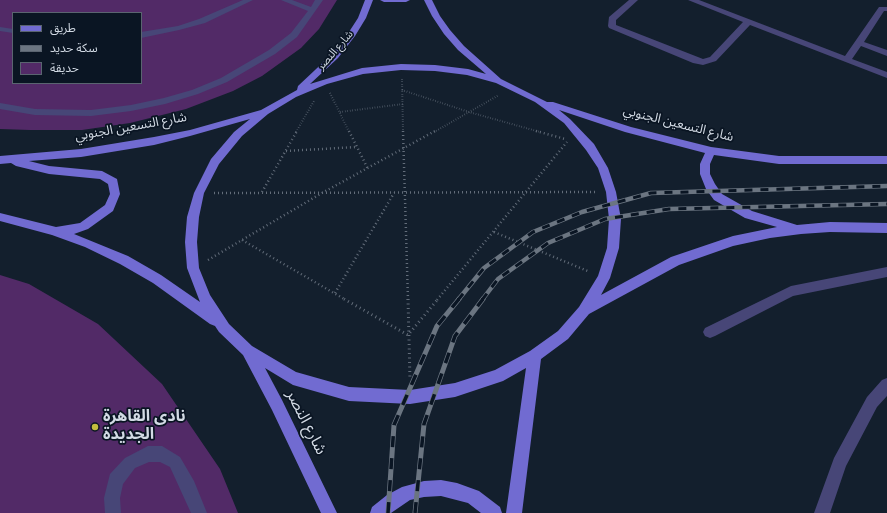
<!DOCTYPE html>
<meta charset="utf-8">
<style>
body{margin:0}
#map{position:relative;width:887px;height:513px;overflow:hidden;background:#131f2d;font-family:Overpass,"Noto Sans Arabic",sans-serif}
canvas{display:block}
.legend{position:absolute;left:12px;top:12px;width:130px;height:72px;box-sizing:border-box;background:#0a1523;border:1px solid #5a6470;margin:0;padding:5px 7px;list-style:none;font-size:12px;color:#d2dae4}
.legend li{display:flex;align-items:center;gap:8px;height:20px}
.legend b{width:20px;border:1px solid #5a6470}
</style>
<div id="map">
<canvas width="887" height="513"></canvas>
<ul class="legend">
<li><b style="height:5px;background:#716bd1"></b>طريق</li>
<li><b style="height:5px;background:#6b7581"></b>سكة حديد</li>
<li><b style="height:11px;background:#522a67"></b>حديقة</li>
</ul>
</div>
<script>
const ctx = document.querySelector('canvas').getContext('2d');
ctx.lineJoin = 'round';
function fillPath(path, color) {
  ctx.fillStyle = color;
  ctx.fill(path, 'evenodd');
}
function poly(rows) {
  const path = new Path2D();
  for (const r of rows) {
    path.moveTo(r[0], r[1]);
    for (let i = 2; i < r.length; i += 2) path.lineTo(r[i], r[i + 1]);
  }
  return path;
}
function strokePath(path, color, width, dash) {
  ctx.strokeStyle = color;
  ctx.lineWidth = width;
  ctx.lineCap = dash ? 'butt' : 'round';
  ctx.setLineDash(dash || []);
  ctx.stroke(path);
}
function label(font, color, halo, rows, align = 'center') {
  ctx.font = font + ' Overpass,"Noto Sans Arabic",sans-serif';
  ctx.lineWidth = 3.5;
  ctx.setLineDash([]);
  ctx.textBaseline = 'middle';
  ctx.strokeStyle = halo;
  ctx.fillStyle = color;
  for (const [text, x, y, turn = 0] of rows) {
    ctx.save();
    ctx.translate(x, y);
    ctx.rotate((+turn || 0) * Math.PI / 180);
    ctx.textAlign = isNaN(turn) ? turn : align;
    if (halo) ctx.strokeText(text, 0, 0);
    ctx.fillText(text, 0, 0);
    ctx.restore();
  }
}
const green = poly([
 [0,0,337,0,319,29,301,48,262,76,233,91,186,109,130,123,82,130,30,130,0,129],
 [13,13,141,13,141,83,13,83],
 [0,275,29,284,98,324,162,384,220,469,238,513,0,513]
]);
const pathFar2 = poly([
 [402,79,403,132],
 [402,90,469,112,540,132],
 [330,93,349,132],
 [340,112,403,104],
 [296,132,314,101],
 [434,132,499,95]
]);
const pathFar1 = poly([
 [349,131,368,169],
 [403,131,408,300],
 [536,131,565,139],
 [286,151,357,147],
 [262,192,297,131],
 [214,193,597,192],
 [494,232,590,272],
 [242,240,346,300],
 [208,260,322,193,435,131],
 [335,293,394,193],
 [437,300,567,142]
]);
const path = poly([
 [344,299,408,335,438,299],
 [408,299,410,380]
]);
const minor = poly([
 [243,0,253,0,205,23,179,30,141,38,141,32,178,26,199,19,243,0],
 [281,0,292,0,311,7,315,0,323,0,297,37,275,54,227,82,198,94,165,104,131,111,91,116,35,115,0,109,0,103,35,109,91,110,131,105,164,98,192,90,221,78,269,50,291,33,308,11,281,0],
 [629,0,638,0,616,20,616,25,703,59,710,57,743,22,688,0,699,0,845,56,879,7,887,7,887,11,884,11,864,42,887,50,887,56,861,46,852,59,887,72,887,78,750,25,716,61,703,65,693,63,609,28,608,26,609,17,629,0],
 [0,27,13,29,13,33,0,31,0,27],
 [887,267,887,277,793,296,715,336,710,338,705,336,703,332,705,328,791,286,887,267],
 [887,378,887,396,877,407,846,466,830,513,814,513,834,458,867,397,882,380,887,378],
 [148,446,162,446,180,457,194,481,207,513,191,513,170,467,160,462,149,462,135,468,123,484,120,498,121,513,105,513,104,498,110,474,125,458,148,446]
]);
const major = poly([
 [365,0,373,0,366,18,355,36,338,58,310,84,362,68,401,64,435,65,468,69,486,74,458,50,444,34,432,16,424,0,432,0,440,16,450,30,464,46,501,79,547,102,553,102,631,127,711,147,779,156,887,156,887,164,779,164,714,155,710,164,710,174,715,184,722,194,752,211,797,225,830,222,887,223,887,233,830,232,801,234,770,238,733,246,679,265,589,314,568,339,541,359,522,513,506,513,526,368,503,381,455,397,410,404,349,401,293,385,265,368,282,400,337,513,321,513,272,410,243,355,219,332,215,326,210,324,153,283,120,264,85,247,52,235,0,221,0,213,56,227,80,223,105,205,110,194,108,184,100,179,49,174,16,166,11,163,0,164,0,156,81,149,154,137,190,130,261,110,297,90,298,86,332,54,347,35,358,18,365,0],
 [401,70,435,71,467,75,496,83,535,102,564,123,586,150,598,168,606,192,609,219,607,248,598,276,579,307,558,331,530,351,495,370,455,383,410,390,349,387,296,372,252,346,229,324,210,295,199,268,197,242,199,217,204,193,219,164,242,136,268,114,296,97,327,84,363,74,401,70],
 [559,110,625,132,705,153,700,164,700,174,706,189,714,200,745,218,777,227,733,236,671,257,601,295,610,278,619,248,621,219,616,192,608,168,594,144,570,119,559,110],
 [250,119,234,132,211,159,194,193,187,217,185,242,187,268,200,302,161,275,128,256,74,234,88,229,113,211,120,194,117,179,102,171,49,166,29,161,81,157,154,145,190,136,250,119],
 [380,0,410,0,406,2,384,2,380,0],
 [441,480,457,483,479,491,500,507,502,513,481,513,468,503,441,496,424,497,410,500,391,513,370,513,372,507,387,495,402,487,424,481,441,480]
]);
const railFar1 = poly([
 [458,300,484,268,533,232,582,212,651,193,887,186],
 [482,300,498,279,548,243,605,219,669,209,887,204]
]);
const rail = poly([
 [388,513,394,425,437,326,459,299],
 [415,513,424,424,455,336,483,299]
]);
const markers = [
 [95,427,4,"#c3bd3e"]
];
const farStreetnames = [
 ["شارع النصر",336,51,-49]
];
const streetNames = [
 ["شارع التسعين الجنوبي",678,125,14],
 ["شارع التسعين الجنوبي",131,128,-10]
];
const nearPoinames = [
 ["نادى القاهرة",103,418],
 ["الجديدة",103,436]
];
const nearStreetnames = [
 ["شارع النصر",305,423,63]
];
fillPath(green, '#522a67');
strokePath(pathFar2, '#636d7a', 2, [0.5, 2]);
strokePath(pathFar1, '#636d7a', 2.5, [1, 3]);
strokePath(path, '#636d7a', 3, [1, 3.5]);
fillPath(minor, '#474677');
fillPath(major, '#716bd1');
strokePath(railFar1, '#6b7581', 4.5);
strokePath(rail, '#6b7581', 5);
strokePath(railFar1, '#0a1523', 3, [8]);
strokePath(rail, '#0a1523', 3.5, [11]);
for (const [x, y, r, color] of markers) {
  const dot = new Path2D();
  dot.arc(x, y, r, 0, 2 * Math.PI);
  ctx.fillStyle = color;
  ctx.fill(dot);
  strokePath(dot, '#0a1523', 1.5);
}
label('11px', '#d2dae4', '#0a1523', farStreetnames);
label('13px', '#d2dae4', '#0a1523', streetNames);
label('bold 16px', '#d2dae4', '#0a1523', nearPoinames, 'left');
label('16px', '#d2dae4', '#0a1523', nearStreetnames);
</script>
